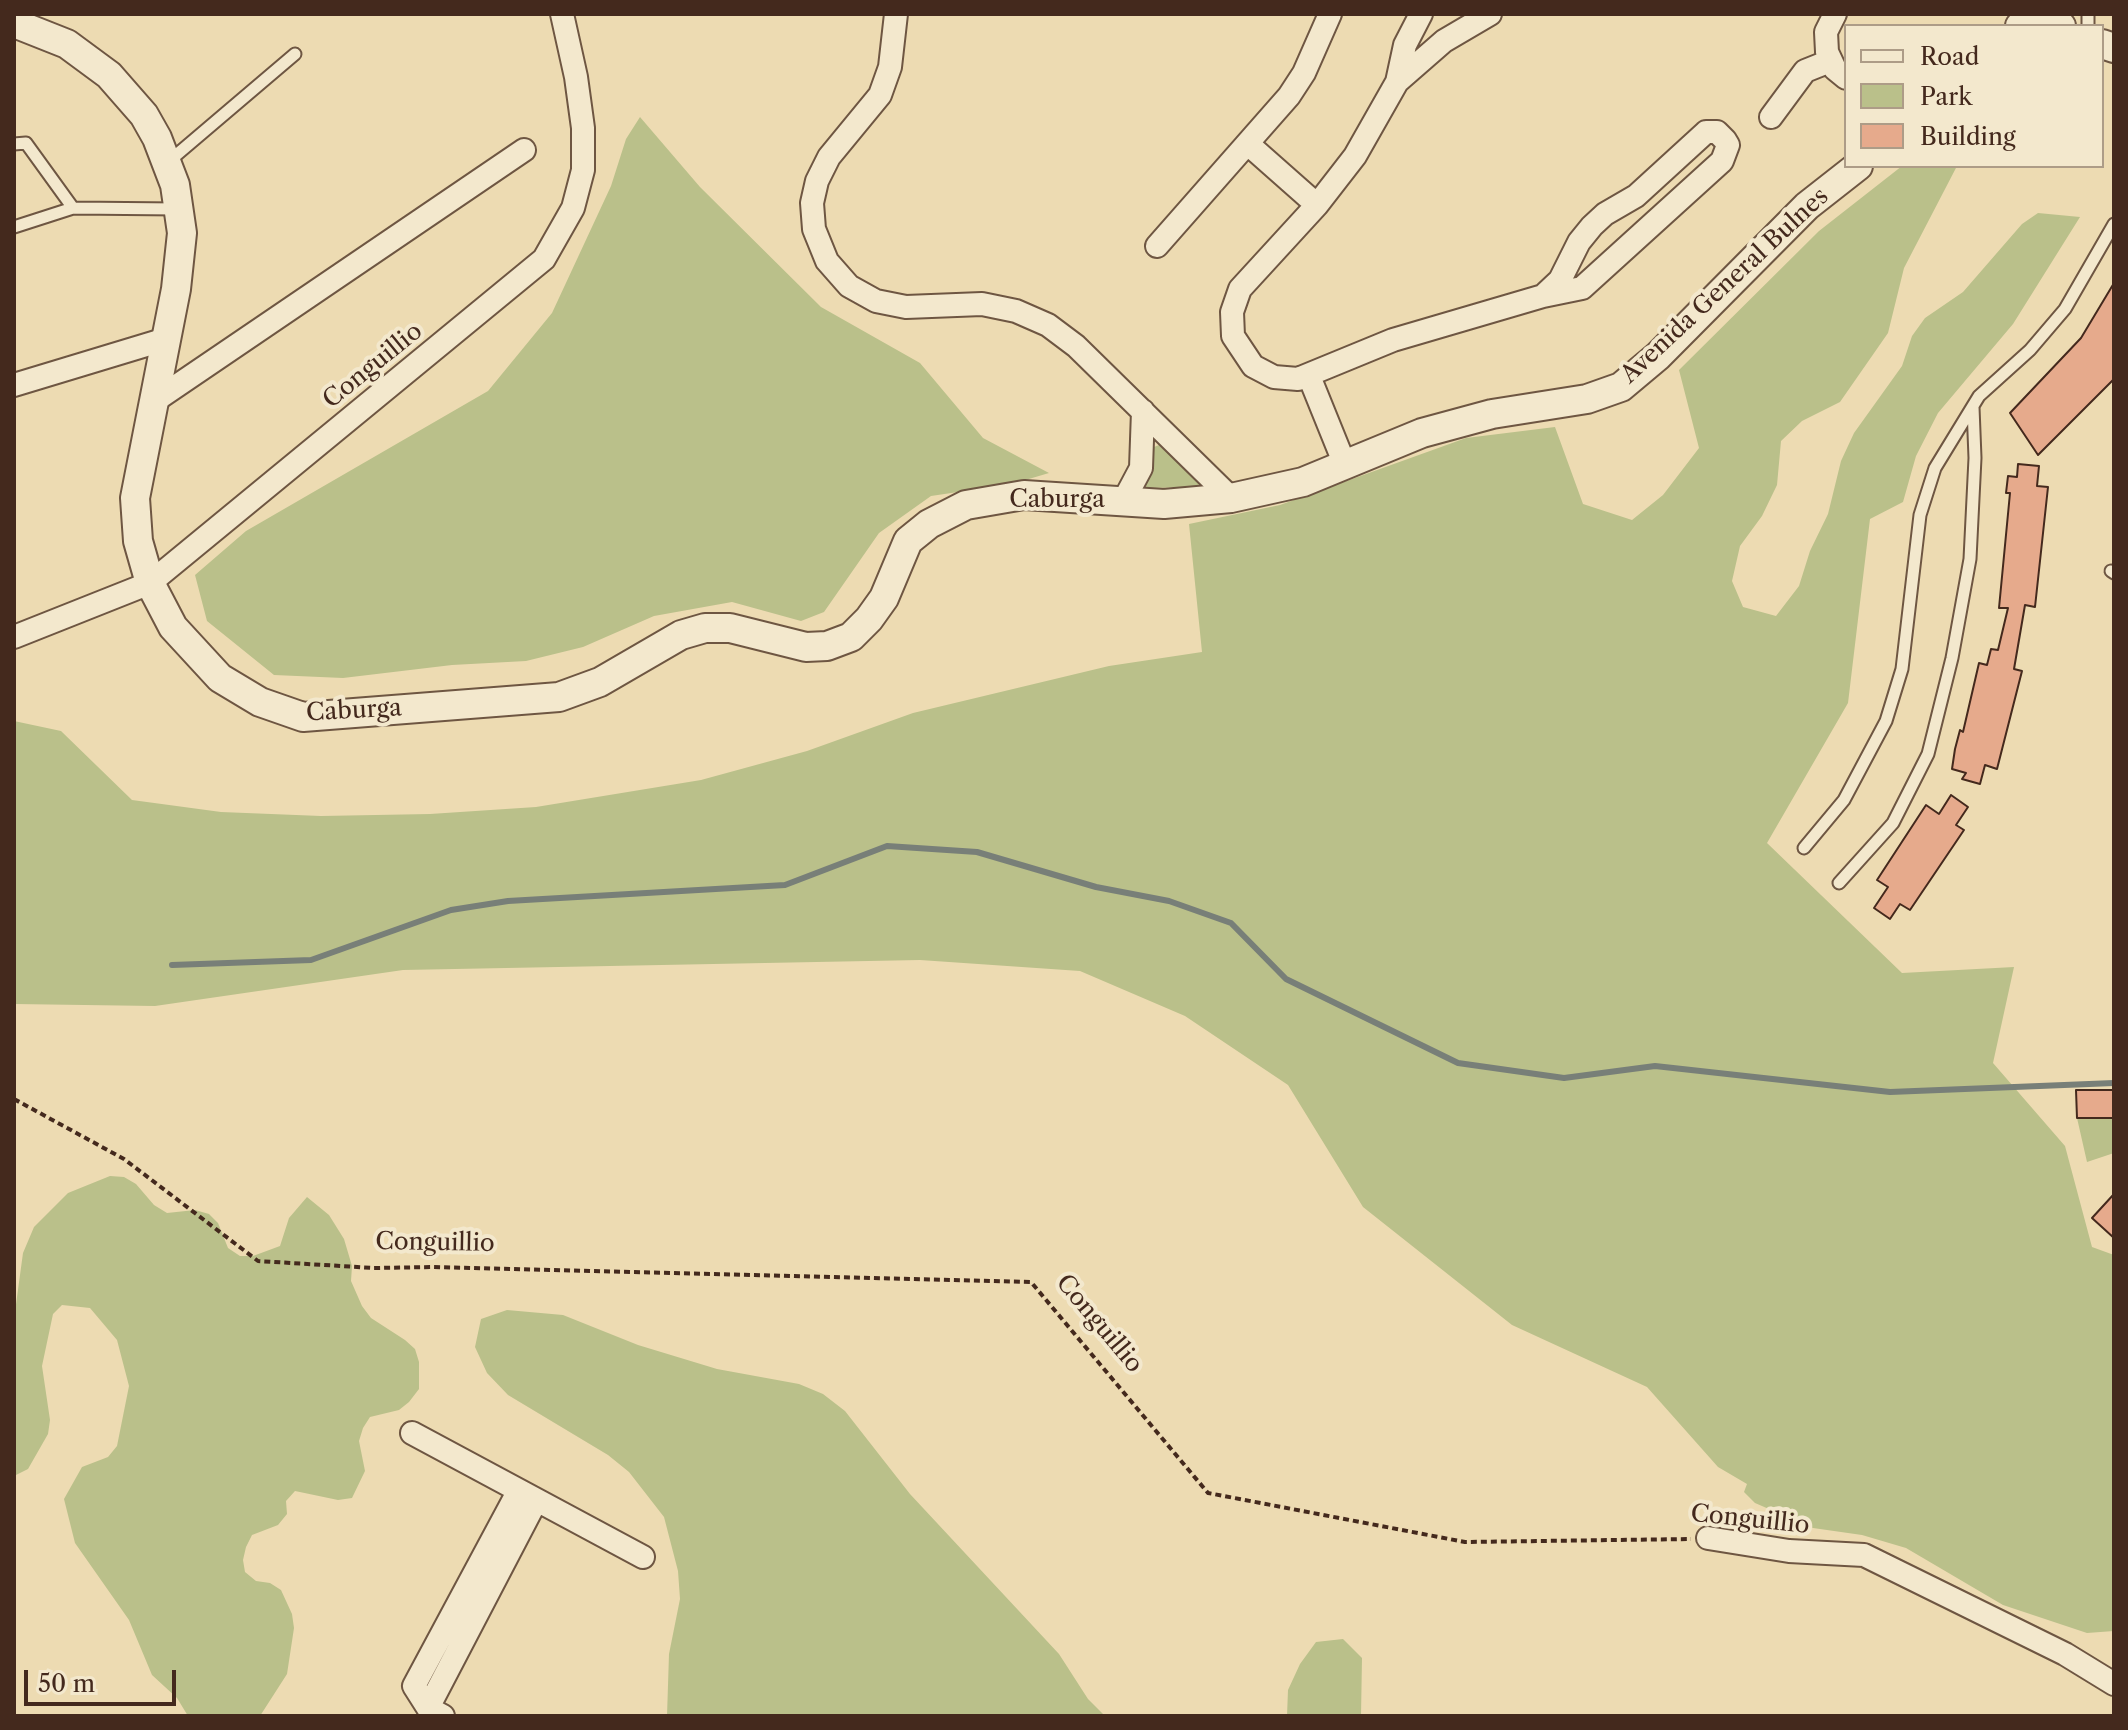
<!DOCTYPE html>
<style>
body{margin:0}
#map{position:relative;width:2128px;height:1730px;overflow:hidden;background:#eddbb2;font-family:"Libre Caslon Text",serif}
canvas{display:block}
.frame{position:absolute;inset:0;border:16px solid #44291d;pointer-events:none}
.legend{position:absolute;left:1844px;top:24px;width:260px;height:144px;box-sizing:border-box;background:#f3e8cd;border:2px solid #ad9c87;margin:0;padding:10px 14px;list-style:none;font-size:24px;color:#44291d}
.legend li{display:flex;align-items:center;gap:16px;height:40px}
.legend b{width:40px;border:2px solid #ad9c87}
.scale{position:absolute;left:24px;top:1670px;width:152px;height:36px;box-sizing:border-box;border:4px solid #44291d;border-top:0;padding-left:10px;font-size:24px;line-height:28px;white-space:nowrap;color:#44291d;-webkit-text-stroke:6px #f3e8cd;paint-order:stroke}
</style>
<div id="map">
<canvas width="2128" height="1730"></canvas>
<div class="frame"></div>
<ul class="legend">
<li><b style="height:10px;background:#f3e8cd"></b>Road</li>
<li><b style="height:22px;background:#bac08a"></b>Park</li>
<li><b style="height:22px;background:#e6aa8c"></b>Building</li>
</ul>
<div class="scale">50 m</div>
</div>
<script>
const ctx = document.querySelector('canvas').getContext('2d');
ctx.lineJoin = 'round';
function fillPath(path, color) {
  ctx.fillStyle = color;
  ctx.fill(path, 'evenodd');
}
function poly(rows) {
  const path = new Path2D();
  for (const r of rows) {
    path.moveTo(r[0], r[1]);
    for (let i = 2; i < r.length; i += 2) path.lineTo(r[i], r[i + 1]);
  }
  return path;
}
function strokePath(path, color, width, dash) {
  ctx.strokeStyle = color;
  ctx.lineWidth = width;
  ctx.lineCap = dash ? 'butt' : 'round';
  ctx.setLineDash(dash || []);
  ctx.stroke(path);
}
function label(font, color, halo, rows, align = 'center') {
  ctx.font = font + ' "Libre Caslon Text",serif';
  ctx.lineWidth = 8;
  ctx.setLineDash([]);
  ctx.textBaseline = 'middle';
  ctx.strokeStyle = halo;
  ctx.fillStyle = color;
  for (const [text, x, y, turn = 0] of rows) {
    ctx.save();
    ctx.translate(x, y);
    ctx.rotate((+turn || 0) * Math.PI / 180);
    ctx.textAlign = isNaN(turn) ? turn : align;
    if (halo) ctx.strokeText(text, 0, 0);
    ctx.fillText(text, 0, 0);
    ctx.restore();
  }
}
const green = poly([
 [640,117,700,187,821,307,920,363,983,438,1049,473,1012,484,931,496,879,533,824,612,801,621,732,602,654,616,583,647,526,661,452,665,343,678,274,675,207,621,195,575,246,531,488,391,552,313,611,186,626,139],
 [1902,166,1957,166,1904,268,1888,333,1840,402,1802,421,1781,441,1777,485,1762,516,1740,546,1732,581,1743,607,1776,616,1799,586,1810,551,1828,514,1841,461,1854,433,1902,366,1912,336,1925,318,1963,292,2022,224,2038,213,2080,217,2013,324,1938,413,1916,456,1903,502,1870,519,1848,703,1767,843,1902,973,2014,967,1993,1063,2065,1146,2092,1247,2114,1255,2114,1631,2087,1633,2003,1605,1906,1548,1862,1535,1813,1528,1755,1503,1744,1492,1747,1484,1718,1467,1647,1387,1512,1325,1363,1207,1288,1085,1185,1016,1080,971,920,960,403,970,155,1006,14,1004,14,721,61,731,132,800,221,812,321,816,430,814,536,807,701,780,807,751,913,713,1109,666,1202,652,1189,524,1280,505,1466,438,1555,427,1583,504,1632,520,1663,495,1699,448,1679,370,1819,231],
 [1159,445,1199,482,1198,487,1147,488,1143,483,1150,470,1154,447],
 [2077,1118,2114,1118,2114,1153,2087,1162],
 [110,1176,124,1177,136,1184,154,1205,167,1213,195,1210,209,1214,218,1223,228,1248,240,1256,253,1256,280,1246,289,1218,307,1197,329,1215,344,1239,352,1266,351,1281,362,1306,371,1318,405,1340,415,1349,419,1362,419,1389,409,1402,399,1410,370,1417,363,1428,359,1441,365,1471,352,1498,338,1500,295,1491,286,1501,287,1514,278,1525,252,1535,246,1547,243,1560,245,1572,256,1581,270,1583,281,1590,292,1614,294,1628,287,1674,260,1716,188,1716,177,1698,152,1675,129,1620,75,1543,64,1499,82,1467,108,1457,117,1446,129,1386,117,1340,90,1308,62,1305,53,1314,42,1366,50,1420,48,1434,28,1469,14,1476,14,1319,23,1253,34,1227,68,1193],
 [507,1310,563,1315,638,1345,717,1369,799,1384,823,1394,845,1411,910,1494,1059,1654,1088,1699,1105,1716,667,1716,669,1654,680,1599,678,1571,664,1517,629,1472,608,1455,508,1395,487,1373,475,1347,481,1319],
 [1343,1639,1362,1658,1361,1716,1287,1716,1288,1690,1300,1664,1316,1642]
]);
const stream = poly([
 [172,965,311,960,451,910,508,901,785,885,887,846,977,852,1096,887,1169,901,1231,923,1286,979,1458,1063,1564,1078,1655,1066,1890,1092,2114,1083]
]);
const building = poly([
 [2114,283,2114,379,2038,455,2010,413,2081,338,2114,283],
 [2018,464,2039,466,2037,486,2048,487,2035,607,2025,605,2014,669,2022,671,1997,769,1985,765,1980,784,1962,779,1966,773,1952,769,1955,749,1960,730,1963,732,1979,663,1987,665,1991,649,1998,650,2008,608,1999,608,2010,493,2006,493,2008,476,2017,477,2018,464],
 [1951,795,1968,807,1956,825,1964,830,1910,910,1900,904,1890,919,1874,908,1888,887,1877,880,1926,805,1939,814,1951,795],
 [2076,1090,2114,1090,2114,1118,2077,1118,2076,1090],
 [2114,1194,2114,1238,2092,1218,2114,1194]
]);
const path = poly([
 [14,1099,124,1159,258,1261,374,1268,434,1267,1031,1282,1208,1493,1465,1542,1691,1539]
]);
const service = poly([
 [2088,14,2088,26],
 [14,144,26,143,73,208],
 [168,162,295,54],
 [14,227,73,208,178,209],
 [2111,571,2114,573],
 [1804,848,1844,800,1886,721,1902,669,1920,515,1935,468,1979,396,2030,350,2065,309,2114,224],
 [1839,883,1893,823,1928,754,1952,658,1970,559,1975,458,1973,407]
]);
const minor = poly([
 [896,14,890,67,880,95,829,157,817,181,812,203,814,229,827,261,849,286,876,301,906,307,982,304,1016,311,1048,325,1076,346,1231,498],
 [1490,14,1444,41,1397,82,1355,156,1317,205,1240,289,1232,312,1233,336,1253,366,1274,377,1298,379,1393,340,1543,296],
 [1835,14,1826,32,1827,52,1835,69,1846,78],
 [1397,82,1405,45,1421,14],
 [1771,117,1805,71,1830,61],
 [1706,132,1717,132,1725,140,1728,145,1722,161,1582,288,1543,296,1560,280,1579,242,1592,226,1605,214,1636,196,1706,132],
 [1248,144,1317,205],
 [1157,246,1289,96,1304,73,1330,14],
 [1309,376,1345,465],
 [14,385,166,339],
 [153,402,524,150],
 [1124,500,1141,468,1143,411],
 [14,637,150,583,544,259,573,208,583,170,583,128,576,77,562,14],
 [412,1433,643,1557],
 [1708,1538,1789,1551,1864,1555,2065,1654,2114,1684],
 [428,1708,536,1501],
 [443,1716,428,1708,414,1686,518,1492]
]);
const tertiary = poly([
 [2049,14,2061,26],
 [14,23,67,44,109,75,144,115,157,138,175,185,182,233,176,289,135,498,138,541,150,583,173,627,220,678,260,702,303,717,559,697,600,682,681,635,705,628,730,628,806,647,827,646,851,637,869,619,884,598,908,541,929,524,966,505,1024,495,1164,504,1231,498,1303,482,1422,433,1492,414,1587,399,1621,387,1658,356,1807,206,1858,166],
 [2020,26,2032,14],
 [2102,44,2114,48]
]);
const streetNames = [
 ["Avenida General Bulnes",1725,286,-43],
 ["Conguillio",373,366,-39],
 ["Caburga",1057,500],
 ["Caburga",354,711,-3],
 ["Conguillio",435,1243,1],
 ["Conguillio",1099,1324,50],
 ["Conguillio",1750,1520,6]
];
fillPath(green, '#bac08a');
strokePath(stream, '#787f78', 6);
fillPath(building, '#e6aa8c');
strokePath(building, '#44291d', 2);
strokePath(service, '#6e5642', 15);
strokePath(minor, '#6e5642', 26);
strokePath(tertiary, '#6e5642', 32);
strokePath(path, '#44291d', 4, [6, 4]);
strokePath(service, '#f3e8cd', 11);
strokePath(minor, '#f3e8cd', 22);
strokePath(tertiary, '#f3e8cd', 28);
label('24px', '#44291d', '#f3e8cd', streetNames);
</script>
